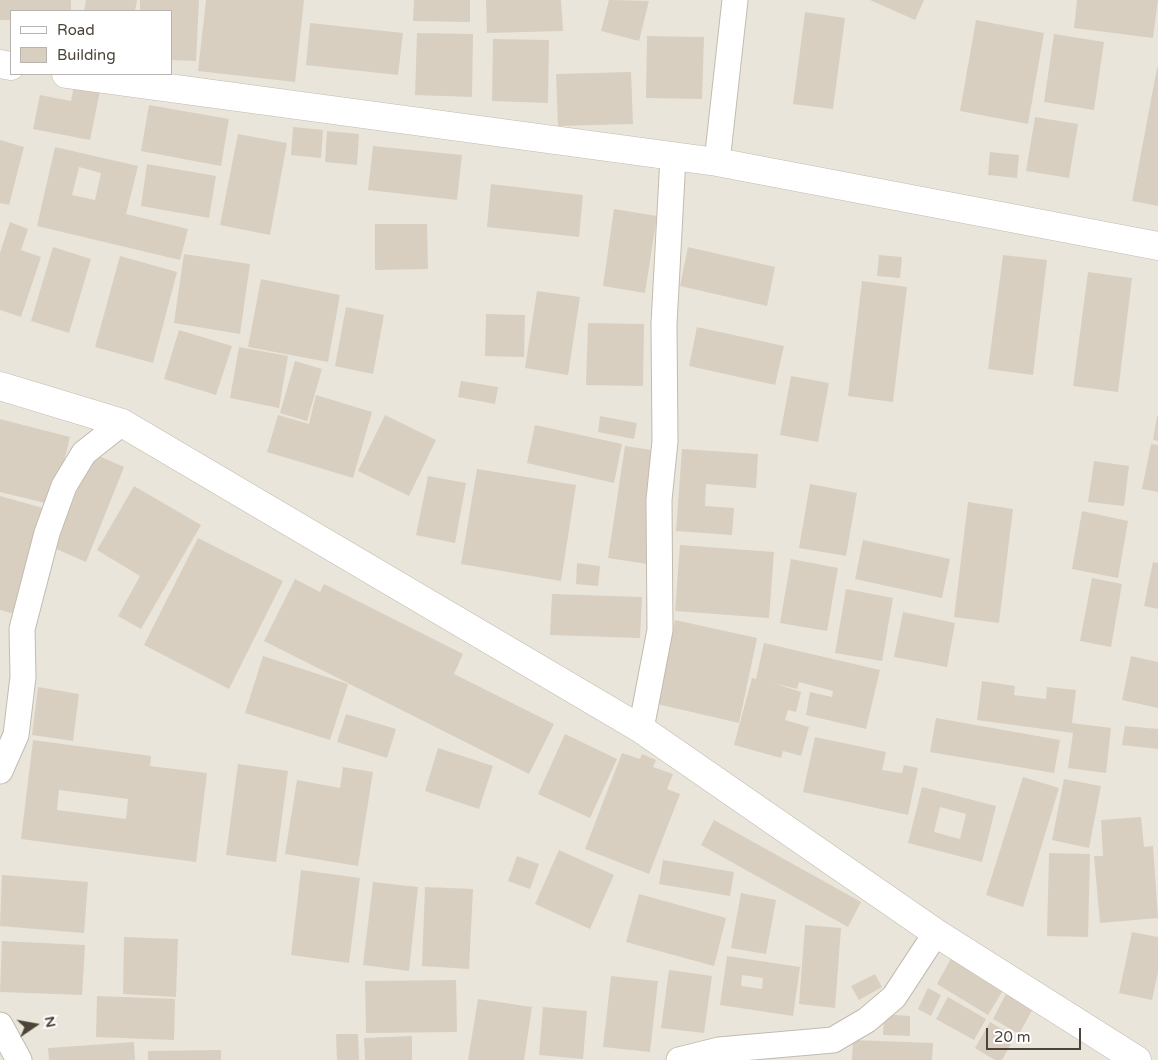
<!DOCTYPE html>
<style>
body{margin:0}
#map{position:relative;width:1158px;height:1060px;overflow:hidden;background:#f6f3ec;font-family:"Varela Round",sans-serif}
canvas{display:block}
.legend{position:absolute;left:10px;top:10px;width:162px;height:65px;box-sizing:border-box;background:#fff;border:1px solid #b7b4b0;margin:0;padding:6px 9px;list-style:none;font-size:15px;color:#4b4439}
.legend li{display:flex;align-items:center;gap:10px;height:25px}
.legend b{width:25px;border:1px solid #b7b4b0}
.north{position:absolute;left:10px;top:1000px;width:50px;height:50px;-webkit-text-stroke:4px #fff;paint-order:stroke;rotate:78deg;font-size:14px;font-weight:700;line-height:20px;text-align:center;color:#4b4439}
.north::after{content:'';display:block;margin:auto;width:18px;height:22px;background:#4b4439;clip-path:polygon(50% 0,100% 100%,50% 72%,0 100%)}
.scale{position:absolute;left:986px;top:1028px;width:95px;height:22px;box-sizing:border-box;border:2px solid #4b4439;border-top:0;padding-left:6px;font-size:15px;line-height:18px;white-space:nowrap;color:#4b4439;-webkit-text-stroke:4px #fff;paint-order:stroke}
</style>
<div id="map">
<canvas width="1158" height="1060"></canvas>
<ul class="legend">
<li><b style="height:6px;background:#fff"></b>Road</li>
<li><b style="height:14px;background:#d8cfc1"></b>Building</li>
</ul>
<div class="north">N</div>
<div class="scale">20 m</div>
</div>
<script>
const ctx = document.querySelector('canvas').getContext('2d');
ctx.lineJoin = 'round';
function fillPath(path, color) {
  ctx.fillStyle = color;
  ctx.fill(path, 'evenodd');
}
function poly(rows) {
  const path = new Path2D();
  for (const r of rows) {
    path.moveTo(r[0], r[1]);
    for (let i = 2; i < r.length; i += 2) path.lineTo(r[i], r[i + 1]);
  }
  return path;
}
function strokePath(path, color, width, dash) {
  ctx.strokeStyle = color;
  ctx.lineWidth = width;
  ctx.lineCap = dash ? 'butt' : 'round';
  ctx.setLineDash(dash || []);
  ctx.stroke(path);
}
const residential = poly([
 [0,0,1158,0,1158,1060,0,1060],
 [11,11,171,11,171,74,11,74]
]);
const building = poly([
 [0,0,71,0,71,11,11,11,11,20,0,20],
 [86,0,137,0,135,11,84,11],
 [140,0,199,0,196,61,171,60,171,11,140,11],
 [206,0,304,0,295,82,198,71],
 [414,0,470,0,470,22,413,21],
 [486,0,561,0,563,31,487,33],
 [609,0,649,1,639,41,601,31],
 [870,0,924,0,915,20],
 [1077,0,1158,0,1153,38,1074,28],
 [805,12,845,18,833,109,793,104],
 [976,20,1044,33,1028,124,960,111],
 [310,23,403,33,398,75,306,65],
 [417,33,473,34,472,97,415,95],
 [1054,34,1104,42,1094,110,1044,102],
 [647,36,704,37,702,99,646,98],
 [493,39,549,40,548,103,492,101],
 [1157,68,1158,68,1158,206,1132,201],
 [631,72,633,124,558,126,556,74],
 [74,86,100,91,90,140,33,129,40,95,71,101],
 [149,105,229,119,221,166,141,151],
 [1035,117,1078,124,1069,178,1026,171],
 [293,127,323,130,321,158,291,155],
 [327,131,359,134,357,165,325,162],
 [238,134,287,143,270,235,220,225],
 [0,140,24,147,9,205,0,203],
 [373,146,462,155,457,200,368,190],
 [55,147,138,166,126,214,188,229,180,260,37,226],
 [79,167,101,173,95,200,72,195],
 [990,152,1019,155,1017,178,988,175],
 [147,164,216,176,209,218,141,206],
 [491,184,583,195,579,237,487,227],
 [614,209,657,216,645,293,603,286],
 [10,222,28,229,21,250,41,257,21,317,0,310,0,253],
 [375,224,427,224,428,269,375,270],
 [53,247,91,259,69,333,31,321],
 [688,247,775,267,767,306,680,286],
 [184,254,250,264,240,334,174,323],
 [879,255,902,257,900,278,877,276],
 [1003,255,1047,260,1033,375,988,369],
 [120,256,177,272,153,363,95,347],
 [1088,272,1132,278,1118,392,1073,386],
 [261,279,340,295,328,362,248,347],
 [862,281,907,287,893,402,848,396],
 [537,291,580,297,568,375,525,368],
 [346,307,384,315,373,374,335,366],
 [486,314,525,315,524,357,485,356],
 [588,323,644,324,643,386,586,385],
 [697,327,784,346,775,385,689,366],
 [179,330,232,346,216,395,164,379],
 [239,347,288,356,279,408,230,398],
 [295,361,322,369,307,421,280,413],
 [791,376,829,383,818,442,780,435],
 [461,381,498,387,495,404,458,397],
 [316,395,372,412,353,478,267,452,278,415,309,424],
 [385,415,436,440,409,496,358,471],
 [600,416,637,423,634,439,598,432],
 [1157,416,1158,416,1158,441,1153,440],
 [0,419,70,437,53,505,0,492],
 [535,425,622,444,614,483,527,463],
 [1151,444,1158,445,1158,492,1142,489],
 [625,446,664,452,647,564,608,558],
 [682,449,758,454,756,488,706,484,705,506,734,508,732,535,676,531],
 [92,453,124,467,86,562,54,548],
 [1094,461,1129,466,1124,506,1088,502],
 [477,469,576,485,561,581,461,564],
 [428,476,466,483,455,543,416,535],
 [810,484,857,493,846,556,799,548],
 [134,486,201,525,141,629,118,616,140,576,97,550],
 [0,496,50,510,22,616,0,610],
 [968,502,1013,509,999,623,954,617],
 [1082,511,1128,521,1118,578,1072,569],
 [198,538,283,581,229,689,144,645],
 [863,540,950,559,942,598,855,579],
 [680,545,774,552,769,618,675,611],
 [791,559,838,568,827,631,780,623],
 [1153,562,1158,563,1158,609,1144,606],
 [577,563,600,566,598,586,576,584],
 [1092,578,1122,584,1111,647,1080,641],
 [295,579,320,592,324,584,463,654,454,674,554,724,529,774,264,641],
 [846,589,893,598,882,661,835,653],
 [552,594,642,597,640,638,550,635],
 [903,612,955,623,947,667,894,657],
 [675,620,757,638,739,723,657,704],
 [764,643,880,670,866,729,806,715,810,692,832,697,833,691,799,682,797,689,773,683,801,692,796,712,788,710,785,720,809,727,801,756,783,751,781,758,734,745,752,678,756,679],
 [263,656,348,684,330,740,245,713],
 [1131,656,1158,662,1158,708,1122,700],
 [982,681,1015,686,1014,695,1046,699,1047,687,1076,690,1072,723,1111,728,1106,773,1068,768,1073,733,977,720],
 [38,687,79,694,73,741,32,735],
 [346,714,396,729,387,758,337,742],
 [936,718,1060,740,1054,773,930,752],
 [1125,726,1158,729,1158,749,1122,745],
 [565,734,617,759,590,818,538,794],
 [815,737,886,752,882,770,902,773,904,765,918,768,908,815,803,792],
 [33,740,151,756,150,766,207,773,196,862,21,839],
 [59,790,128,799,126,819,57,810],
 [438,748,493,766,479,809,425,791],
 [622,753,640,759,642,754,656,760,653,767,673,774,667,789,680,794,649,874,585,849],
 [238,764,288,771,276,862,226,855],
 [343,767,373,772,358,866,285,854,297,780,340,788],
 [1023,777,1059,788,1023,907,986,895],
 [1064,779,1101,786,1089,848,1052,840],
 [922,787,996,806,982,862,908,843],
 [940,807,966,814,960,839,934,832],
 [1141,817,1144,847,1153,846,1158,918,1100,923,1094,856,1103,856,1101,820],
 [714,820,861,902,848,927,701,845],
 [559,850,614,875,590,929,535,904],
 [1049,853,1090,854,1088,937,1047,936],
 [517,856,539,864,530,889,508,881],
 [663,860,734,872,730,896,659,884],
 [301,870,360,878,349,963,291,955],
 [2,875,88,882,84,933,0,926],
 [373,882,418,887,409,971,363,965],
 [425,887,473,889,469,969,422,966],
 [741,893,776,900,766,954,731,948],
 [639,894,726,918,714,966,626,942],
 [805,925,841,928,835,1008,799,1004],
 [1132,932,1158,937,1158,972,1152,1000,1119,993],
 [124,937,178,939,176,997,123,994],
 [2,941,85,945,82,995,0,992],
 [953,955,1005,987,988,1015,937,984],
 [727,956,800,967,793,1016,720,1005],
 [742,975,763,978,762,989,741,986],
 [669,970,712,976,704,1033,661,1028],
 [875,974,882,987,859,1000,851,986],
 [611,976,658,981,650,1052,603,1047],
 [456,980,457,1032,366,1033,365,981],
 [928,988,941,995,931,1016,918,1009],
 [1008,990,1035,1005,1019,1034,993,1019],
 [97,996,175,999,174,1040,96,1037],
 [948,997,986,1019,974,1040,936,1019],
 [478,999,532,1007,524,1060,468,1060],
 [543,1007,587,1011,583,1059,539,1055],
 [884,1014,910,1016,910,1036,883,1035],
 [990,1022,1015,1037,1002,1060,995,1060,975,1048],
 [336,1034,358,1034,359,1060,337,1060],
 [412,1036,412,1060,365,1060,364,1038],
 [853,1040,933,1043,932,1060,852,1060],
 [134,1042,135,1060,49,1060,48,1048],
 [221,1050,221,1060,148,1060,148,1051]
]);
const minor = poly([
 [717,162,735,0],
 [641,729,660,630,659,500,665,441,664,324,673,157],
 [0,771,16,735,23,677,22,629,47,533,64,486,84,453,122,423],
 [0,1025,19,1060],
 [679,1060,719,1050,833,1040,867,1020,894,997,936,933]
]);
const tertiary = poly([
 [0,64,11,66],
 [66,74,717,162,1158,246],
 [0,386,122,423,641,729,936,933,1137,1060]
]);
fillPath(residential, '#eae5da');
fillPath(building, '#d8cfc1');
strokePath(minor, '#c2bbae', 27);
strokePath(tertiary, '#c2bbae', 29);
strokePath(minor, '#fff', 25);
strokePath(tertiary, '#fff', 28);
</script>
